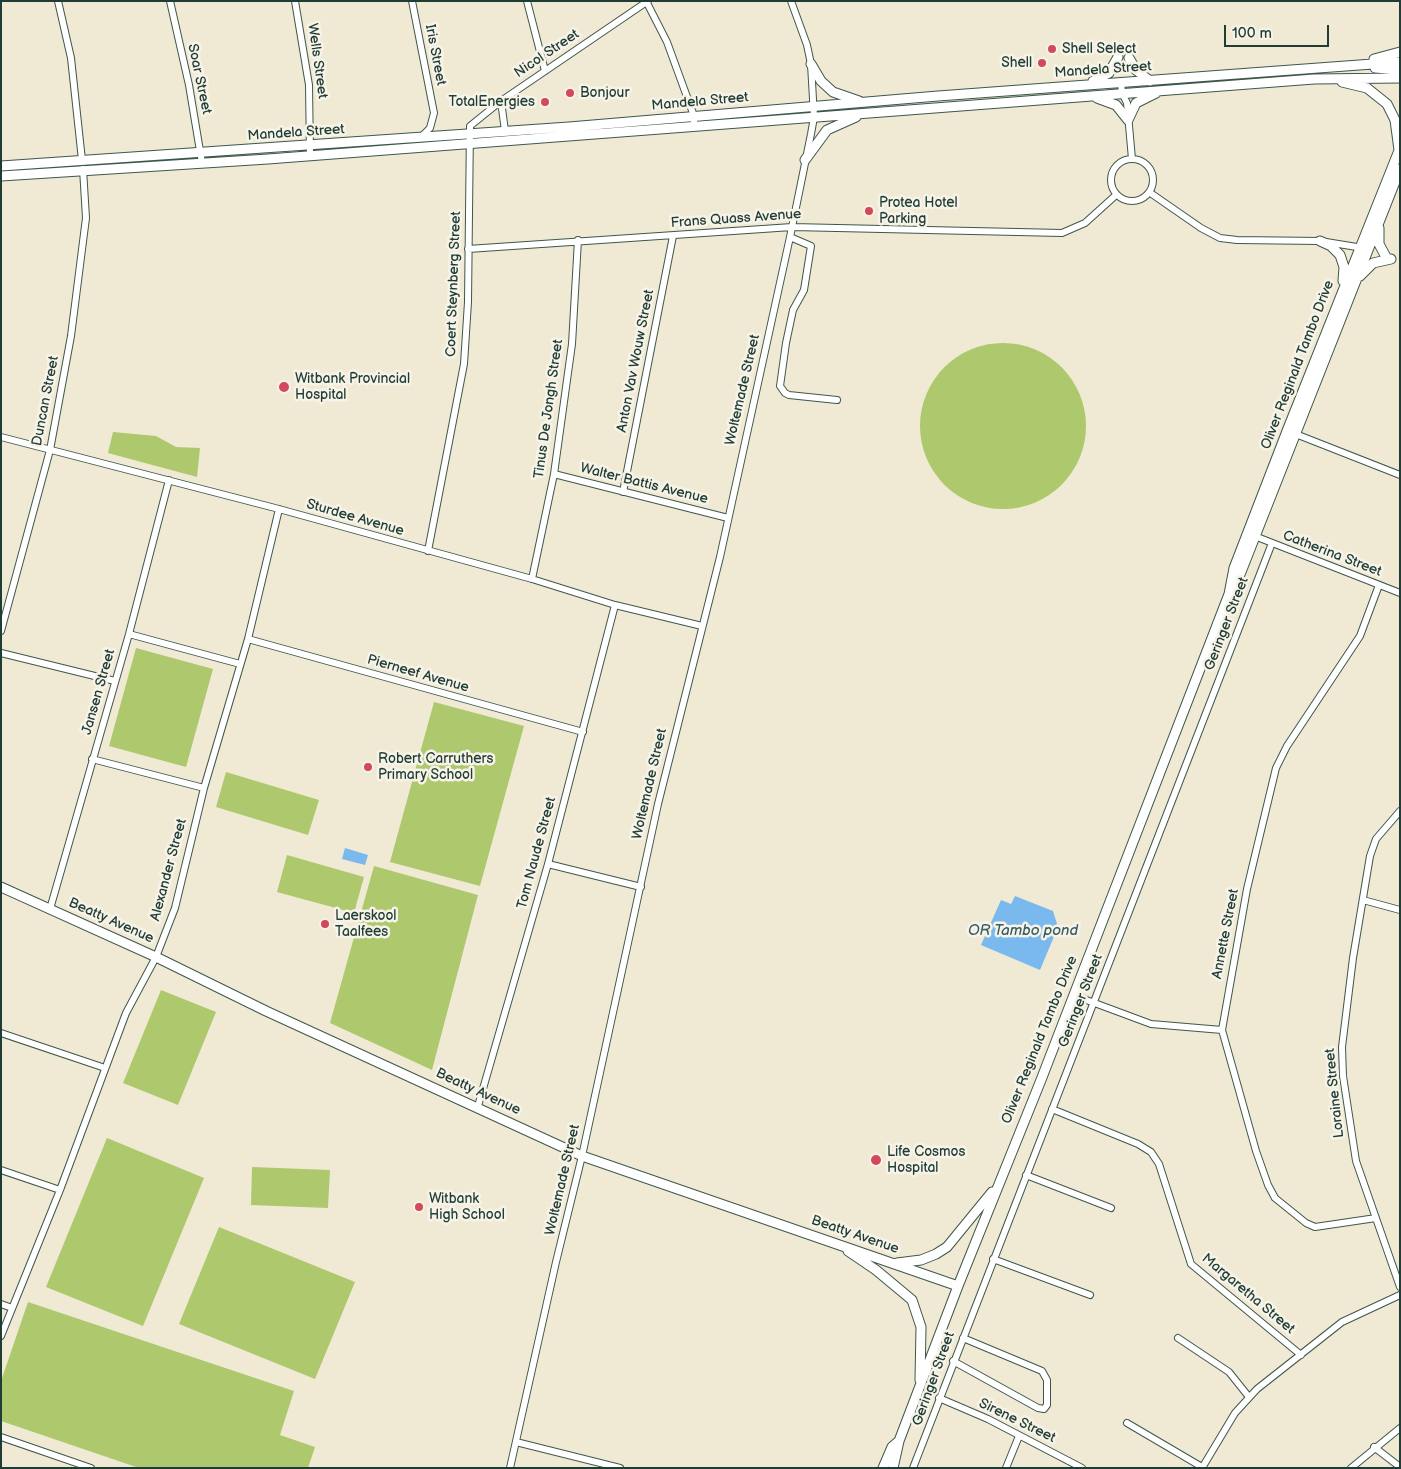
<!DOCTYPE html>
<style>
body{margin:0}
#map{position:relative;width:1401px;height:1469px;overflow:hidden;background:#f0ead4;font-family:"Balsamiq Sans",sans-serif}
canvas{display:block}
.frame{position:absolute;inset:0;border:2px solid #1f3d34;pointer-events:none}
.scale{position:absolute;left:1224px;top:25px;width:105px;height:22px;box-sizing:border-box;border:2px solid #1f3d34;border-top:0;padding-left:6px;font-size:15px;line-height:18px;white-space:nowrap;color:#1f3d34;-webkit-text-stroke:4px #f7f3e8;paint-order:stroke}
</style>
<div id="map">
<canvas width="1401" height="1469"></canvas>
<div class="frame"></div>
<div class="scale">100 m</div>
</div>
<script>
const ctx = document.querySelector('canvas').getContext('2d');
ctx.lineJoin = 'round';
function fillPath(path, color) {
  ctx.fillStyle = color;
  ctx.fill(path, 'evenodd');
}
function poly(rows) {
  const path = new Path2D();
  for (const r of rows) {
    if (r.length === 3) {
      path.moveTo(r[0] + r[2], r[1]);
      path.arc(r[0], r[1], r[2], 0, 2 * Math.PI);
      continue;
    }
    path.moveTo(r[0], r[1]);
    for (let i = 2; i < r.length; i += 2) path.lineTo(r[i], r[i + 1]);
  }
  return path;
}
function strokePath(path, color, width, dash) {
  ctx.strokeStyle = color;
  ctx.lineWidth = width;
  ctx.lineCap = dash ? 'butt' : 'round';
  ctx.setLineDash(dash || []);
  ctx.stroke(path);
}
function label(font, color, halo, rows, align = 'center') {
  ctx.font = font + ' "Balsamiq Sans",sans-serif';
  ctx.lineWidth = 5;
  ctx.setLineDash([]);
  ctx.textBaseline = 'middle';
  ctx.strokeStyle = halo;
  ctx.fillStyle = color;
  for (const [text, x, y, turn = 0] of rows) {
    ctx.save();
    ctx.translate(x, y);
    ctx.rotate((+turn || 0) * Math.PI / 180);
    ctx.textAlign = isNaN(turn) ? turn : align;
    if (halo) ctx.strokeText(text, 0, 0);
    ctx.fillText(text, 0, 0);
    ctx.restore();
  }
}
const green = poly([
 [1003,426,83],
 [113,432,156,436,176,447,200,448,197,477,108,453],
 [136,648,213,669,186,767,109,746],
 [434,702,524,726,480,886,390,862],
 [226,772,319,800,308,835,216,807],
 [287,855,364,877,354,913,277,892],
 [374,866,478,895,432,1070,330,1023],
 [161,990,216,1012,178,1105,123,1083],
 [107,1138,204,1178,143,1326,46,1287],
 [252,1167,330,1170,328,1208,251,1205],
 [219,1227,355,1282,315,1379,179,1324],
 [28,1302,294,1391,280,1435,315,1447,308,1468,139,1468,1,1421,1,1381]
]);
const water = poly([
 [345,848,368,855,365,865,342,859],
 [1015,896,1053,911,1058,927,1040,970,981,945,1001,900,1011,904]
]);
const street = poly([
 [58,1,71,58,82,160],
 [170,1,189,85,202,163],
 [295,1,309,85,310,155],
 [412,1,434,113,430,128,422,136],
 [527,1,545,71],
 [646,1,667,42,694,116,694,127],
 [1121,82,1122,93,1127,103,1132,159],
 [501,101,505,131],
 [1132,180,21],
 [1149,192,1201,228,1220,238,1237,240,1320,241,1363,248],
 [790,237,811,246,804,290,793,310,786,343,780,386,785,393,789,395,837,400],
 [468,249,792,227,1062,233,1085,223,1116,195],
 [1293,433,1400,475],
 [1,437,279,509,532,579,615,605,702,626],
 [554,474,728,518],
 [623,492,673,236],
 [1252,535,1400,593],
 [428,551,464,364,468,302,470,126,501,101,648,1],
 [532,579,554,474,572,344,578,240],
 [1,631,50,450,71,336,86,218,83,169],
 [129,634,240,664],
 [248,639,583,732],
 [1,653,115,681],
 [92,759,204,788],
 [1400,811,1376,839,1370,856,1353,958,1342,1047,1343,1076,1356,1161,1400,1287],
 [548,864,641,887],
 [1363,900,1400,910],
 [50,909,129,634,169,480],
 [1073,995,1151,1024,1222,1030],
 [1,1033,105,1068],
 [478,1106,548,864,615,605],
 [1052,1109,1138,1144,1151,1152,1159,1164,1191,1264,1301,1355],
 [1,1170,60,1190],
 [1026,1175,1111,1208],
 [1376,1218,1315,1227,1306,1223,1275,1198,1268,1185,1256,1151,1222,1030,1247,889,1276,768,1287,746,1360,636,1379,585],
 [993,1259,1090,1295],
 [1,1304,12,1308],
 [1,1336,60,1190,126,1013,156,957,175,908,204,788,248,639,279,509],
 [1178,1338,1229,1372,1249,1397],
 [953,1361,1038,1408,1044,1409,1047,1405,1047,1380,1042,1371,963,1338],
 [939,1398,988,1419,1082,1468],
 [1127,1423,1202,1467],
 [1,1437,91,1468],
 [516,1442,620,1468],
 [1374,1447,1400,1467],
 [510,1468,556,1262,582,1156,658,804,720,557,790,237,811,134,814,117,811,64,807,45,791,1],
 [913,1468,1272,543],
 [1006,1468,1019,1436],
 [1202,1468,1235,1413,1257,1389,1342,1322,1400,1295],
 [1351,1468,1400,1428]
]);
const secondary = poly([
 [1129,58,1136,70,1150,81],
 [1374,59,1400,52],
 [811,64,821,81,833,92,859,101],
 [1375,68,1400,70],
 [1093,81,1109,73,1118,57],
 [1342,82,1367,88,1387,104,1395,120,1399,150],
 [1097,98,1116,105,1128,120],
 [1128,120,1136,103,1156,93],
 [805,160,827,130,856,117],
 [1,166,569,127,938,96,1400,62],
 [1,176,268,159,1314,79,1400,78],
 [1379,228,1379,244,1386,257],
 [1320,241,1331,246,1340,255,1344,267,1343,281],
 [1360,276,1373,263,1391,259],
 [1229,594,1234,568,1287,431,1400,148],
 [1,887,156,957,266,1011,582,1156,958,1286],
 [848,1251,876,1270,912,1300,921,1327,920,1380],
 [897,1263,921,1260,936,1254,947,1247,992,1192],
 [883,1468,892,1447,899,1441],
 [893,1468,899,1441,958,1286,1041,1080,1229,594,1239,577,1400,169]
]);
const markers = [
 [1052,49,5,"#d1495b"],
 [1042,63,5,"#d1495b"],
 [570,93,5,"#d1495b"],
 [545,102,5,"#d1495b"],
 [869,211,5,"#d1495b"],
 [284,387,6,"#d1495b"],
 [368,767,5,"#d1495b"],
 [325,924,5,"#d1495b"],
 [876,1160,6,"#d1495b"],
 [419,1207,5,"#d1495b"]
];
const poiNames = [
 ["Shell Select",1062,49],
 ["Shell",1032,63,"right"],
 ["Bonjour",580,93],
 ["TotalEnergies",535,102,"right"],
 ["Protea Hotel",879,203],
 ["Parking",879,219],
 ["Witbank Provincial",295,379],
 ["Hospital",295,395],
 ["Robert Carruthers",378,759],
 ["Primary School",378,775],
 ["Laerskool",335,916],
 ["Taalfees",335,932],
 ["Life Cosmos",887,1152],
 ["Hospital",887,1168],
 ["Witbank",429,1199],
 ["High School",429,1215]
];
const streetNames = [
 ["Nicol Street",547,54,-34],
 ["Iris Street",435,55,79],
 ["Wells Street",317,61,82],
 ["Mandela Street",1103,70,-4],
 ["Soar Street",199,79,78],
 ["Mandela Street",700,102,-5],
 ["Mandela Street",296,133,-4],
 ["Frans Quass Avenue",736,219,-4],
 ["Coert Steynberg Street",454,284,-88],
 ["Anton Vav Wouw Street",636,361,-79],
 ["Oliver Reginald Tambo Drive",1298,365,-69],
 ["Woltemade Street",743,390,-77],
 ["Duncan Street",46,401,-79],
 ["Tinus De Jongh Street",549,409,-82],
 ["Walter Battis Avenue",644,484,14],
 ["Sturdee Avenue",355,518,16],
 ["Catherina Street",1332,554,21],
 ["Geringer Street",1227,624,-69],
 ["Pierneef Avenue",418,674,16],
 ["Jansen Street",99,692,-74],
 ["Woltemade Street",650,784,-77],
 ["Tom Naude Street",537,853,-75],
 ["Alexander Street",169,870,-75],
 ["Beatty Avenue",111,921,24],
 ["Annette Street",1226,934,-79],
 ["Geringer Street",1081,1001,-69],
 ["Oliver Reginald Tambo Drive",1040,1040,-68],
 ["Beatty Avenue",478,1092,25],
 ["Loraine Street",1335,1093,-96],
 ["Woltemade Street",563,1180,-77],
 ["Beatty Avenue",855,1235,19],
 ["Margaretha Street",1248,1294,40],
 ["Geringer Street",934,1379,-70],
 ["Sirene Street",1017,1421,26]
];
const waterNames = [
 ["OR Tambo pond",1023,931]
];
fillPath(green, '#aec86e');
fillPath(water, '#79b9ed');
strokePath(street, '#3e574c', 8);
strokePath(secondary, '#3e574c', 11);
strokePath(street, '#fff', 6);
strokePath(secondary, '#fff', 9);
for (const [x, y, r, color] of markers) {
  const dot = new Path2D();
  dot.arc(x, y, r, 0, 2 * Math.PI);
  ctx.fillStyle = color;
  ctx.fill(dot);
  strokePath(dot, '#f7f3e8', 2);
}
label('14px', '#1f3d34', '#f7f3e8', poiNames, 'left');
label('14px', '#1f3d34', '#f7f3e8', streetNames);
label('italic 15px', '#365c62', '#f7f3e8', waterNames);
</script>
